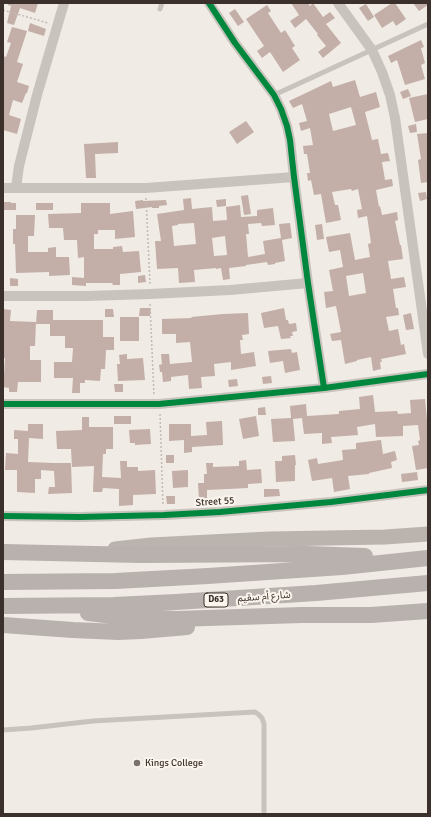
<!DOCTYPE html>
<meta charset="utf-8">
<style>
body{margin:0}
#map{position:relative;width:431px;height:817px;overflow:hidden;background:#f0ebe5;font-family:Signika,sans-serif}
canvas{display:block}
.frame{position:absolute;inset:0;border:4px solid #3b302b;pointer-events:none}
</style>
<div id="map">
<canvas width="431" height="817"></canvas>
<div class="frame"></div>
</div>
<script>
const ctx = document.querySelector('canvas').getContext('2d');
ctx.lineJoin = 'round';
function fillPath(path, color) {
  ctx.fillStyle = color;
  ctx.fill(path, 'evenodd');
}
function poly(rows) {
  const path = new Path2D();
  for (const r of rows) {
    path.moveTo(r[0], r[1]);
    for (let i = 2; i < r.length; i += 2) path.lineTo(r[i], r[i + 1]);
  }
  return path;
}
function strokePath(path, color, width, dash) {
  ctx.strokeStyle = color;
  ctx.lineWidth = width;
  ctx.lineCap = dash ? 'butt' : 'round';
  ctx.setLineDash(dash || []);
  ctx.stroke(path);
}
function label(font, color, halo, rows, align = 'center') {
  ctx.font = font + ' Signika,"Noto Sans Arabic",sans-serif';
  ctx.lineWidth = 4;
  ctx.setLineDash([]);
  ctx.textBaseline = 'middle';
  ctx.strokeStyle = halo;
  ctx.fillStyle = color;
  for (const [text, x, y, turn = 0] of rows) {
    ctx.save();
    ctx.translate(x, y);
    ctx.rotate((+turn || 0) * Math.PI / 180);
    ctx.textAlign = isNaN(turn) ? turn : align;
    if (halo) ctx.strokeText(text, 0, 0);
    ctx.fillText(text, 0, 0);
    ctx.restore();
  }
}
const building = poly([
 [8,3,38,3,35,13,20,8,14,25,7,23,11,6,8,5],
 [291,3,308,3,310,6,313,3,323,17,330,12,335,18,326,24,341,43,323,58,318,52,326,46,317,35,318,34,306,19,295,28,290,21,299,15],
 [392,3,395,3,406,19,396,26,393,21,382,28,374,15],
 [413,3,428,3,428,5,419,11],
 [366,4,374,17,368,21,359,8],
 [267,5,271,11,268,13,281,33,285,30,295,46,292,48,300,60,283,72,270,52,262,58,257,51,264,46,246,19],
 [235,9,244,22,238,26,229,13],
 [30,23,46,29,44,36,28,31],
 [12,27,27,31,17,62,23,64,17,82,29,86,27,93,26,93,22,103,13,100,9,115,21,119,17,134,3,130,3,56,6,57,11,43,7,42],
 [421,40,424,47,421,48,425,63,421,65,425,79,405,85,397,60,391,63,388,56],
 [355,80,360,97,376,92,380,107,365,112,372,140,378,139,381,154,388,153,390,161,382,162,385,180,392,179,393,186,376,190,379,207,380,206,382,215,397,212,398,220,395,221,400,245,401,245,403,259,388,261,391,279,404,277,406,287,393,289,396,308,398,308,399,315,386,317,389,331,398,329,401,345,404,344,406,354,381,359,382,362,380,362,381,369,373,371,371,357,357,360,357,361,345,364,341,340,332,341,330,334,341,332,336,306,326,308,324,292,333,291,329,270,343,267,340,250,329,252,326,237,350,233,355,260,370,257,368,244,371,243,367,216,358,218,357,210,362,209,358,189,352,191,351,189,332,192,335,205,338,205,341,220,326,223,321,194,314,195,311,180,308,181,307,173,310,173,307,154,304,154,303,146,313,145,310,128,301,131,299,123,307,121,302,104,293,108,289,101,331,81,333,87],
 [351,107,356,125,333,131,329,114],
 [363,273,366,293,349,296,346,276],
 [408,89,411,96,403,99,400,92],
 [428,94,428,119,415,122,409,98],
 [246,121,254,132,237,144,229,132],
 [416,124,417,132,410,133,408,126],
 [428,133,428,182,421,183,418,160,421,159,417,134],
 [118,142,118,153,95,154,96,178,86,178,84,144],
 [426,192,427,199,420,201,418,193],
 [248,195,251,214,244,215,241,196],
 [191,198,192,209,212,207,213,221,227,220,226,207,240,205,241,217,257,216,257,210,273,208,275,225,262,226,261,223,248,224,249,234,246,234,248,257,265,254,263,241,281,238,279,224,290,223,292,238,282,240,285,261,275,263,275,264,268,265,267,262,246,265,246,266,229,268,230,279,223,280,221,268,216,269,216,268,194,270,195,282,179,283,178,268,157,269,155,241,161,241,157,214,184,210,183,199],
 [194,223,196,244,174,246,172,226,178,225,178,224],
 [225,236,227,255,214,256,212,238],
 [226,199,226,206,217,207,216,200],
 [143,200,143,201,166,200,167,205,159,206,159,208,152,208,152,207,136,209,135,201],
 [4,202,11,202,11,203,16,203,16,210,4,210],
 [36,203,53,203,53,210,36,210],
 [81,203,110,203,110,214,133,211,135,237,115,239,115,230,98,230,98,234,94,234,94,249,113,249,113,247,122,246,123,252,139,251,141,272,120,274,120,285,113,285,112,283,86,283,86,286,72,285,72,277,84,278,84,257,78,258,77,240,64,240,63,228,49,228,48,214,81,213],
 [16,215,35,215,34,236,28,236,28,252,48,252,48,248,56,247,56,257,69,257,70,275,49,276,49,272,16,273,15,244,13,244,13,229,16,229],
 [322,224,324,239,317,240,315,225],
 [145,275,146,282,138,283,138,276],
 [10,278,18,279,18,286,10,286],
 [140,308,151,308,150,316,139,316],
 [284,308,286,320,288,320,289,324,296,323,297,331,292,332,293,336,290,336,291,338,281,339,278,326,264,328,261,313],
 [3,309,11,310,10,321,36,322,35,346,30,346,30,360,41,360,41,382,18,382,17,392,9,392,9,388,3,387,3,375,4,375,5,358,3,358],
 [105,309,113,309,114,317,105,317],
 [37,310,53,310,53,320,103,320,103,337,114,337,114,350,106,350,105,369,101,369,100,381,85,380,85,383,80,383,80,393,72,393,73,378,54,378,54,362,72,362,73,348,65,348,65,336,50,336,50,324,36,324],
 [248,313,249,334,242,335,243,340,240,340,241,354,254,352,256,366,231,370,231,362,214,364,215,376,201,377,202,388,189,389,188,375,171,377,171,381,163,382,162,372,160,372,159,365,162,364,161,354,169,354,170,364,192,362,190,342,176,343,176,334,162,334,162,319,192,318,191,317,223,314],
 [411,313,414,329,406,330,403,315],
 [120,317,139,317,139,341,120,341],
 [291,349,292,353,297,352,300,370,285,373,283,361,270,363,268,351],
 [127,354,127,359,143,358,145,380,118,381,117,364,120,364,119,355],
 [271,376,272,383,263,384,262,377],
 [237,379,238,386,229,387,228,380],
 [114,384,123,384,123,392,115,392],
 [373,395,375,412,397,411,398,414,411,413,410,400,425,399,428,430,428,468,416,470,412,446,419,445,418,441,420,440,418,425,403,426,403,436,376,437,375,424,357,427,358,435,331,437,332,443,322,444,322,433,304,434,302,418,293,419,295,441,273,442,271,419,291,418,290,406,306,404,307,416,339,414,339,411,360,409,359,397],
 [265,407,266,415,258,415,258,408],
 [114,416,131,416,131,424,114,424],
 [256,416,259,436,243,439,239,419],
 [82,417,89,417,89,427,113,427,113,449,106,449,106,454,103,454,102,477,121,478,120,461,127,461,127,467,138,467,138,471,155,470,156,494,133,495,133,505,119,506,119,489,103,488,102,492,93,492,94,466,72,467,71,449,57,449,56,431,82,430],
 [222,421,223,445,192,447,192,452,184,453,184,440,169,441,169,424,191,424,191,436,207,435,206,422],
 [28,424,43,424,43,439,29,438,28,462,53,463,71,463,72,493,48,494,49,487,55,487,54,471,41,470,41,479,35,479,35,493,17,492,17,470,5,470,6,453,18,454,18,439,14,439,14,430,28,431],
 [150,429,151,444,135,445,135,443,130,443,129,430],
 [381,440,383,454,395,451,397,460,391,462,392,468,369,473,369,474,348,476,350,489,334,492,332,478,312,481,308,460,317,458,318,464,343,460,342,450,356,449,356,443],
 [166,455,174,455,174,463,166,463],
 [295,455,296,465,295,465,295,481,276,482,275,461,282,461,282,456],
 [246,460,247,470,261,469,262,483,248,484,248,488,207,490,207,500,199,500,198,483,204,483,204,474,207,474,206,463,213,463,213,467,239,466,239,461],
 [188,470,188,487,173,488,172,471],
 [417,472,418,480,402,482,401,474],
 [264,489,279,489,280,496,264,497],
 [166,496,175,496,175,504,167,504]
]);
const path = poly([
 [3,10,48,23],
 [146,198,150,284],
 [150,304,154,396],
 [160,414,163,506]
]);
const service = poly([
 [160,9,162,3],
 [274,95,428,24],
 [3,730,31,728,93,721,255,712,258,714,262,718,264,724,264,814]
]);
const minor = poly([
 [209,3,235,43,274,95,281,109,287,126,290,140,294,177,308,283,324,388],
 [338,3,372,50,382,72,390,95,395,118,428,354],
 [3,188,146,188,294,177],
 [16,188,19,166,37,95,64,3],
 [3,296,87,296,150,294,230,290,308,283],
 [3,404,159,404,324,388,428,374],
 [3,516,80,517,164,515,220,512,331,502,428,490]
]);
const secondary = poly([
 [115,549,151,545,269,539,385,537,428,534]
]);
const primary = poly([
 [3,552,141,555,307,554,365,556],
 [3,582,115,581,208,576,342,567,428,558],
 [3,606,114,605,176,602,316,593,428,583],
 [88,613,122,617,176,619,302,615,371,615,428,611],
 [3,625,73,630,118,632,141,631,187,627]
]);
const cycleway = poly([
 [209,3,235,43,274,95,281,109,287,126,290,140,294,177,308,283,324,388],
 [3,404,159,404,324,388,428,374],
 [3,516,80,517,164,515,220,512,331,502,428,490]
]);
const markers = [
 [137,763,4,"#7a716c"]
];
const shields = [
 [216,600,24]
];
const shieldNames = [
 ["D63",216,600]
];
const streetNames = [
 ["Street 55",215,502,-4],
 ["شارع أم سقيم",264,597,-4]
];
const poiNames = [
 ["Kings College",145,763]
];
fillPath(building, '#c3afa7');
strokePath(path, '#c2bbb6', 1.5, [2, 2]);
strokePath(service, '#c9c3be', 5);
strokePath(minor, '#c9c3be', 10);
strokePath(secondary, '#bab3ae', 15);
strokePath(primary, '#b8b1ad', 16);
strokePath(cycleway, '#00873e', 6);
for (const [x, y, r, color] of markers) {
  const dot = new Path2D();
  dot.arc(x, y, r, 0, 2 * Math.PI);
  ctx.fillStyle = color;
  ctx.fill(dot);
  strokePath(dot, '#fbf5ee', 1.5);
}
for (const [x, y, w] of shields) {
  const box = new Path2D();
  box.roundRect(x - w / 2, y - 7, w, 14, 3);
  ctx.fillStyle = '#fbf5ee';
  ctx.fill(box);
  strokePath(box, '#3b302b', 1);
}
label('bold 9px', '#3b302b', null, shieldNames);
label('10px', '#3b302b', '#fbf5ee', streetNames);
label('10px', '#3b302b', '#fbf5ee', poiNames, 'left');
</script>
